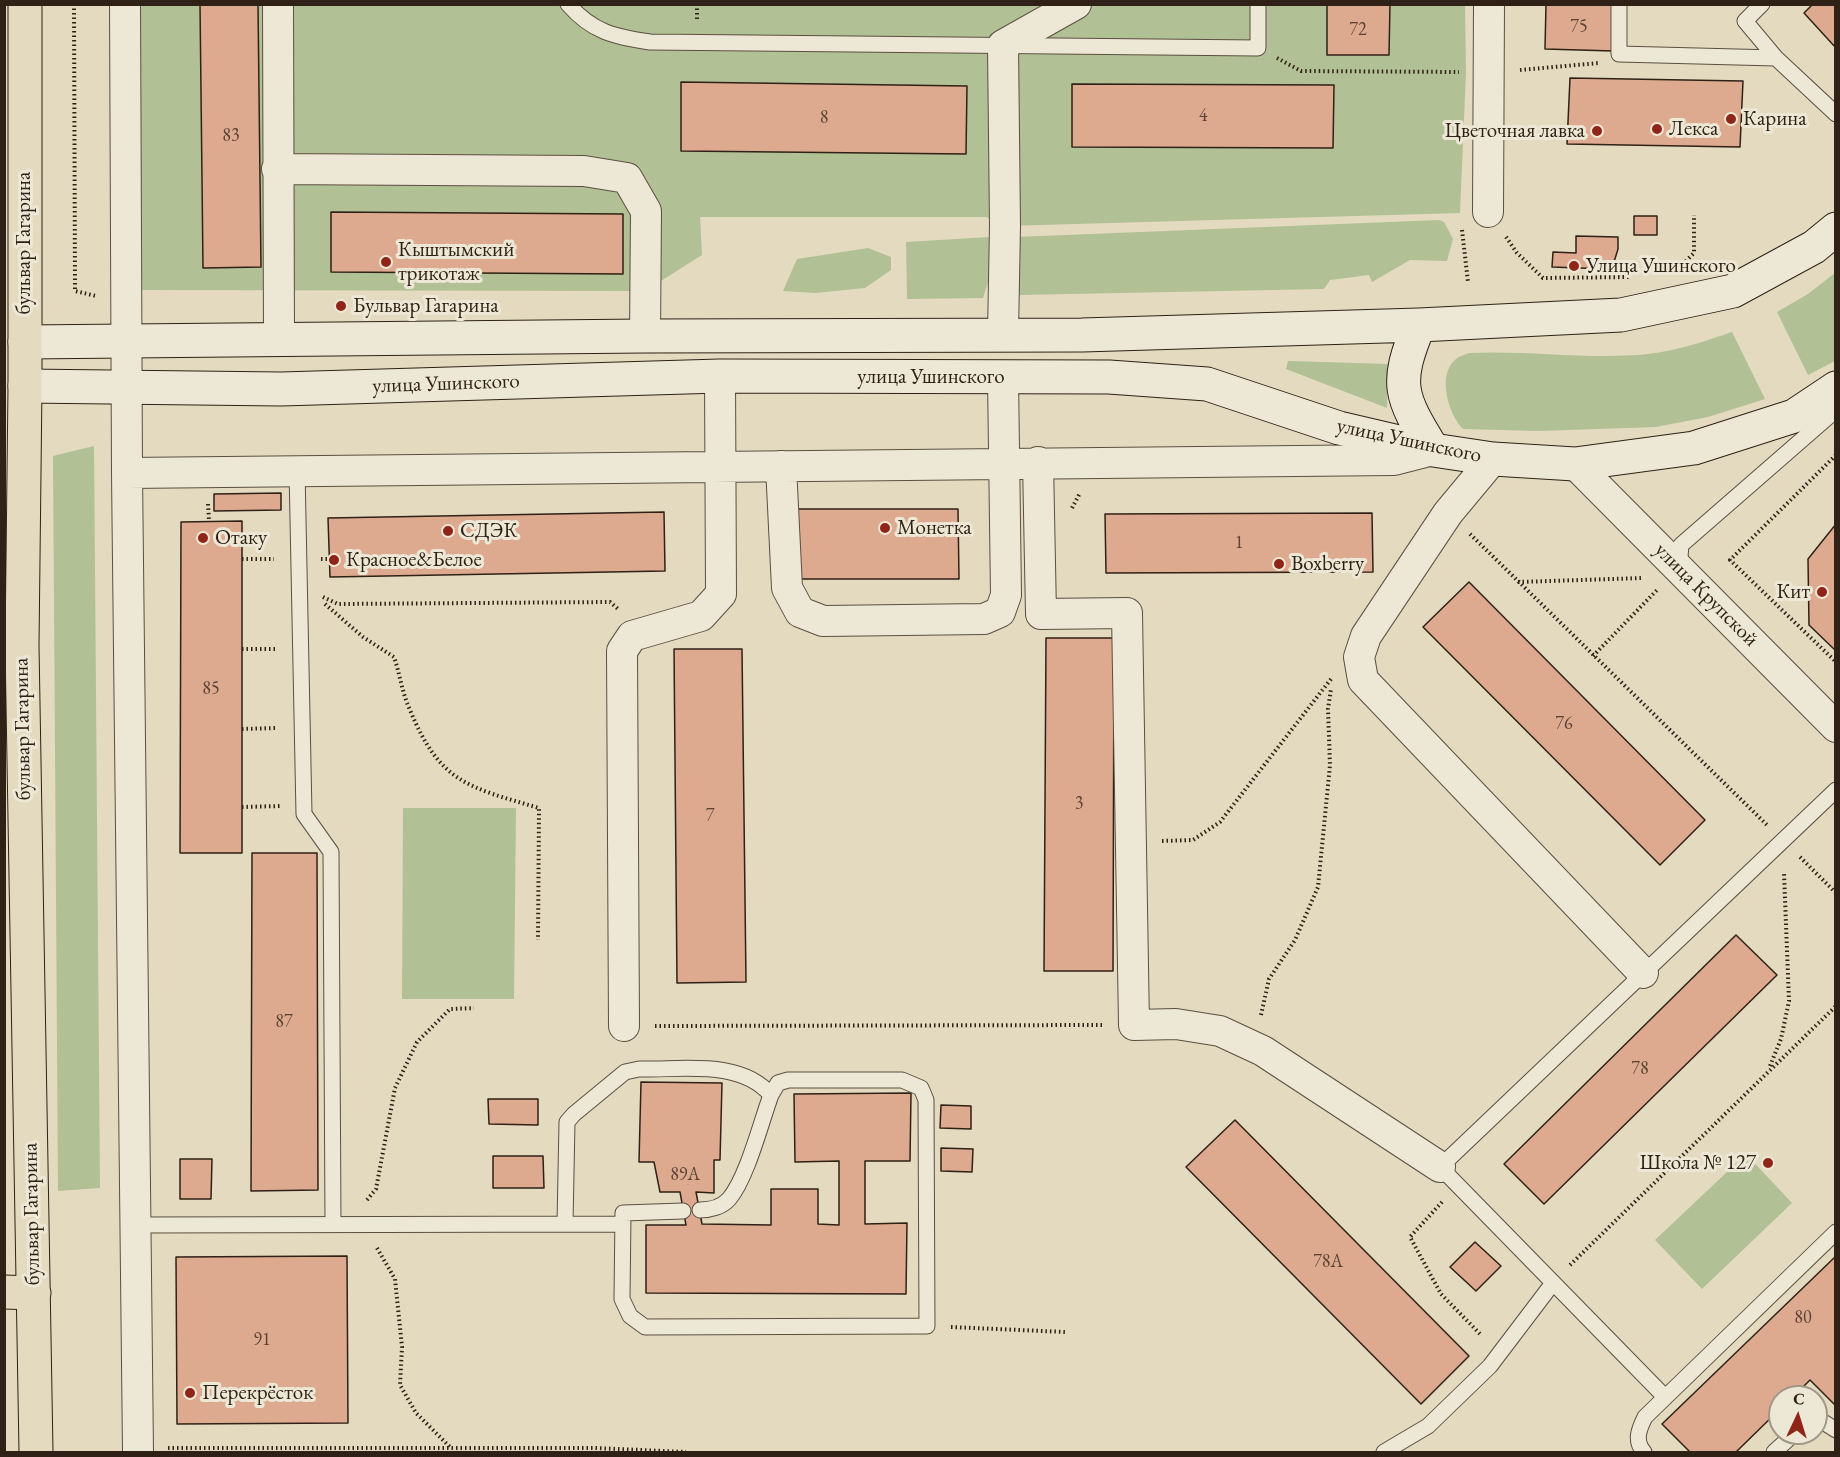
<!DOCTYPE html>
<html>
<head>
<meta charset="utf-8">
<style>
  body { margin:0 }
  #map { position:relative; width:1840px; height:1457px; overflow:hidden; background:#e4dac0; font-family:"EB Garamond",serif }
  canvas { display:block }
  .frame { position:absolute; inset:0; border:6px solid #2f2115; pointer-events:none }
  .north { position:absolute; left:1768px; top:1385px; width:60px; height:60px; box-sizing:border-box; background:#ede7d6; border:2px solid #a19889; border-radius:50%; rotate:4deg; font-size:16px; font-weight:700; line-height:24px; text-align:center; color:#2f2115 }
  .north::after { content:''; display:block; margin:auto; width:21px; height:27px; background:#8f2418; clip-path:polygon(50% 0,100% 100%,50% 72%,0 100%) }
</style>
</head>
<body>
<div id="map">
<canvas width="1840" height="1457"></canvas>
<div class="frame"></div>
<div class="north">С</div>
</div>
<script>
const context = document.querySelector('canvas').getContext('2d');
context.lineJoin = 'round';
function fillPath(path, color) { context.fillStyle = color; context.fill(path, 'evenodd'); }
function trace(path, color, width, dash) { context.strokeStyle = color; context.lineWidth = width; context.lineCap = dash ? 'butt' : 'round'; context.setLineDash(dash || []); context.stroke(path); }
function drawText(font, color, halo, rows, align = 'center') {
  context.font = font + ' "EB Garamond",serif'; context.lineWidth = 6; context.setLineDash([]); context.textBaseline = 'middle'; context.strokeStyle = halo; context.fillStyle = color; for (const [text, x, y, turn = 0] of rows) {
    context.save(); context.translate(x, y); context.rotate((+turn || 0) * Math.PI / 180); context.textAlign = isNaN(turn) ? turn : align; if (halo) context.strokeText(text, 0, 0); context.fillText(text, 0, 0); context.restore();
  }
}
const green = new Path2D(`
  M126 5H1465L1466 72 1460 213 1005 226 986 217H700L702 255 645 291 128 290Z
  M1439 220 1444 222 1453 239 1447 261 1410 260 1372 282 1369 275 1330 280 1324 289 1018 295 1016 237Z
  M989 237V279L983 298 907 299 906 242Z
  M868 248 891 257V270L865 288 815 293 783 291 797 259Z
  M1835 273V361L1808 375 1777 312 1808 294Z
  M1732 332 1765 399 1708 417 1656 427 1539 431 1463 429C1449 415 1436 375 1456 359 1459 356 1465 355 1469 353 1529 350 1588 360 1648 354 1677 351 1705 341 1732 332Z
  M1288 361 1388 364 1387 408 1286 369Z
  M94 446 100 1188 58 1191 53 456Z
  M403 808H516L514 999H402Z
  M1746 1154 1792 1203 1702 1289 1655 1240Z`);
const building = new Path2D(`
  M200 4H258L261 267 203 268Z
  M1327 4H1390L1389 55H1327Z
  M1546 4H1613V51L1545 49Z
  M1813 4H1836V48L1804 13Z
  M1570 78 1743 81 1740 147 1567 144Z
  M681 82 967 86 966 154 681 151Z
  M1072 84 1334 85 1333 148 1072 147Z
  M331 212 623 214V274L331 272Z
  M1634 216H1657V235H1634Z
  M1576 236 1618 237V249L1614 262 1606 269 1552 267 1553 252 1576 253Z
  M281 493V510L214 511V494Z
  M789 509H958L959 579H789Z
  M664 512 665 571 330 577 328 518Z
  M1372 513 1373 572 1106 573 1105 514Z
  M242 521V853H180L181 522Z
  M1836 524V651L1809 625 1808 559Z
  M1469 582 1705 820 1660 865 1423 627Z
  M1046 638H1114L1113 971H1044Z
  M674 649H742L746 982 677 983Z
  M252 853H317L318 1190 251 1191Z
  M1736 935 1777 975 1544 1204 1504 1164Z
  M641 1082 722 1083 720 1160H714V1193L696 1192 702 1224 771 1225V1189H818V1224L839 1225V1161L795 1162 794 1094 911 1093 910 1161H865V1224L907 1223 906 1294 646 1293V1225H686L680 1192H660L654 1162H639Z
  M488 1099H538V1125L489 1124Z
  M941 1105 971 1106V1129L940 1128Z
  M1235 1120 1469 1356 1421 1404 1186 1167Z
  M941 1148 973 1149 972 1172 941 1171Z
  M493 1156H543L544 1188H493Z
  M180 1159H212L211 1199H180Z
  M1475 1242 1501 1266 1476 1291 1450 1267Z
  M347 1256 348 1423 177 1424 176 1257Z
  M1836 1256V1406L1810 1380 1793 1397H1780V1409L1736 1452H1690L1662 1424Z`);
const path = new Path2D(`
  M74 4 75 291 96 296
  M697 19V4
  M1277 58 1301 71 1459 72
  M1520 70 1599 63
  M1462 230 1468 282
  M1506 237 1517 253 1543 278 1630 277
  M1669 268 1685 262 1694 253V215
  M1836 455 1730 560 1836 662
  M208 504 209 521
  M1072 508 1080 493
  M1470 534 1767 825
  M242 559H274
  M321 559H329
  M1518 582 1643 578
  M323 597 338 604 610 602 618 609
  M325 604 363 637 394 657C400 674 402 693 410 710 440 783 468 787 539 808L538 940
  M242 649H278
  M1593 656 1657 590
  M242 729 277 728
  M242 807 280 806
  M1162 841 1193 840 1220 822 1331 679
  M1800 857 1836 893
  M1261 1015 1269 979 1295 940 1318 887 1330 765 1328 709 1331 689
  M655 1026 1103 1025
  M1770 1066 1781 1039 1789 1001 1784 873
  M367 1200 376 1189 395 1088 417 1042 450 1009 474 1008
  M1442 1202 1410 1237 1441 1294 1482 1336
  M377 1248 395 1279 402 1347 400 1385 416 1413 450 1447
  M1570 1265 1836 1006
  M951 1327 1065 1332
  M168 1448H595L686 1452`);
const lane = new Path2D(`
  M568 4C592 32 615 37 650 42L1258 48V4
  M1619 4V54L1776 58
  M1762 4 1745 21 1776 58 1836 114
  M297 470 304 814 331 852 333 1223
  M1679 569 1681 545 1836 410
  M683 1211 623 1213 622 1299 630 1316 645 1327 927 1326 926 1100 921 1088 902 1080H788L778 1083 771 1095C761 1122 747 1178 729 1199 722 1207 710 1210 700 1210
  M565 1224 567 1122 574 1114 625 1072 639 1069C683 1070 740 1059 771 1095
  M137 1225 622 1224
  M1665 1397 1440 1167 1836 790
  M1816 1420H1820L1836 1430
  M1384 1452 1428 1426 1490 1366 1553 1283
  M1644 1452C1634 1441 1639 1429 1645 1417L1836 1232
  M1774 1452 1795 1433`);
const street = new Path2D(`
  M125 4 127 473 138 1452
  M278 4 279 340
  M277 169 584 171 627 178 646 211 645 336
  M1488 212 1489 4
  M1003 334 1005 226 1003 45 1076 4
  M1493 459 1448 513 1366 636 1359 657 1363 680 1643 973
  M1038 462 1041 614 1127 613 1134 1025 1176 1024 1220 1031 1263 1051 1440 1167
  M1575 464 1836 727
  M781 466 787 588 800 612 823 621 984 619 1000 612 1006 595 1003 377
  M127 473 1394 460 1433 450
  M624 1026 622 651 632 636 701 616 721 594 720 376`);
const secondary = new Path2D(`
  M1419 325C1394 385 1400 396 1433 450
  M25 342 645 336 1082 335 1419 325 1621 315 1733 291 1814 247 1836 229
  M25 386 281 389 720 376 1109 377 1207 384 1339 428 1433 450 1493 459 1575 464 1694 448 1794 416 1836 388`);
const primary = new Path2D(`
  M25 4V386L22 646 36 1452
  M4 1292 34 1293`);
const markers = [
  [1731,119,6,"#8f2418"],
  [1657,129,6,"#8f2418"],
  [1597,131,6,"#8f2418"],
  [386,262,6,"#8f2418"],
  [1574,266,6,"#8f2418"],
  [341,306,6,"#8f2418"],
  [885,528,6,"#8f2418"],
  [448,531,6,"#8f2418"],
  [203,538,6,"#8f2418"],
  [334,560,6,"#8f2418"],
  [1279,564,6,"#8f2418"],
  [1822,592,6,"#8f2418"],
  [1768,1163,6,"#8f2418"],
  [190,1393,6,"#8f2418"]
];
const numberNames = [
  ["75",1579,27],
  ["72",1358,30],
  ["4",1203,116],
  ["8",824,118],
  ["83",231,136],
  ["1",1239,543],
  ["85",211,689],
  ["76",1564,724],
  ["3",1079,804],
  ["7",710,816],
  ["87",284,1022],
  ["78",1640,1069],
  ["89А",685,1175],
  ["78А",1328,1262],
  ["80",1803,1318],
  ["91",262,1340]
];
const poiNames = [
  ["Карина",1743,119],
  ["Лекса",1669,129],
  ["Цветочная лавка",1585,131,"right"],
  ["Кыштымский",398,250],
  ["трикотаж",398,274],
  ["Улица Ушинского",1586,266],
  ["Бульвар Гагарина",353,306],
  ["Монетка",897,528],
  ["СДЭК",460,531],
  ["Отаку",215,538],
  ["Красное&Белое",346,560],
  ["Boxberry",1291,564],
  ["Кит",1810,592,"right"],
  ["Школа № 127",1756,1163,"right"],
  ["Перекрёсток",202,1393]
];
const streetNames = [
  ["бульвар Гагарина",24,243,-90],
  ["улица Ушинского",931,377],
  ["улица Ушинского",446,384,-2],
  ["улица Ушинского",1409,441,12],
  ["улица Крупской",1706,595,45],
  ["бульвар Гагарина",23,729,-91],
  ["бульвар Гагарина",32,1214,-91]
];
fillPath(green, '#b1c095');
fillPath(building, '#ddaa8f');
trace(building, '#2f2115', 1.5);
trace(lane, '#5c4f40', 17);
trace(street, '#5c4f40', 32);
trace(secondary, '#2f2115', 35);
trace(primary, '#2f2115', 35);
trace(path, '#2f2115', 4, [1.5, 3]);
trace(lane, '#ede7d6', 15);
trace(street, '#ede7d6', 30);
trace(secondary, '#ede7d6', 33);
trace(primary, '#e4dac0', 33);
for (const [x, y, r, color] of markers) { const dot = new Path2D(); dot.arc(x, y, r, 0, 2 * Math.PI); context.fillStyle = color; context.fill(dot); trace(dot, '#ede7d6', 2); }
drawText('18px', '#5a4334', null, numberNames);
drawText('21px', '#2f2115', '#ede7d6', poiNames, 'left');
drawText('21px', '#2f2115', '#ede7d6', streetNames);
</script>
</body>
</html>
